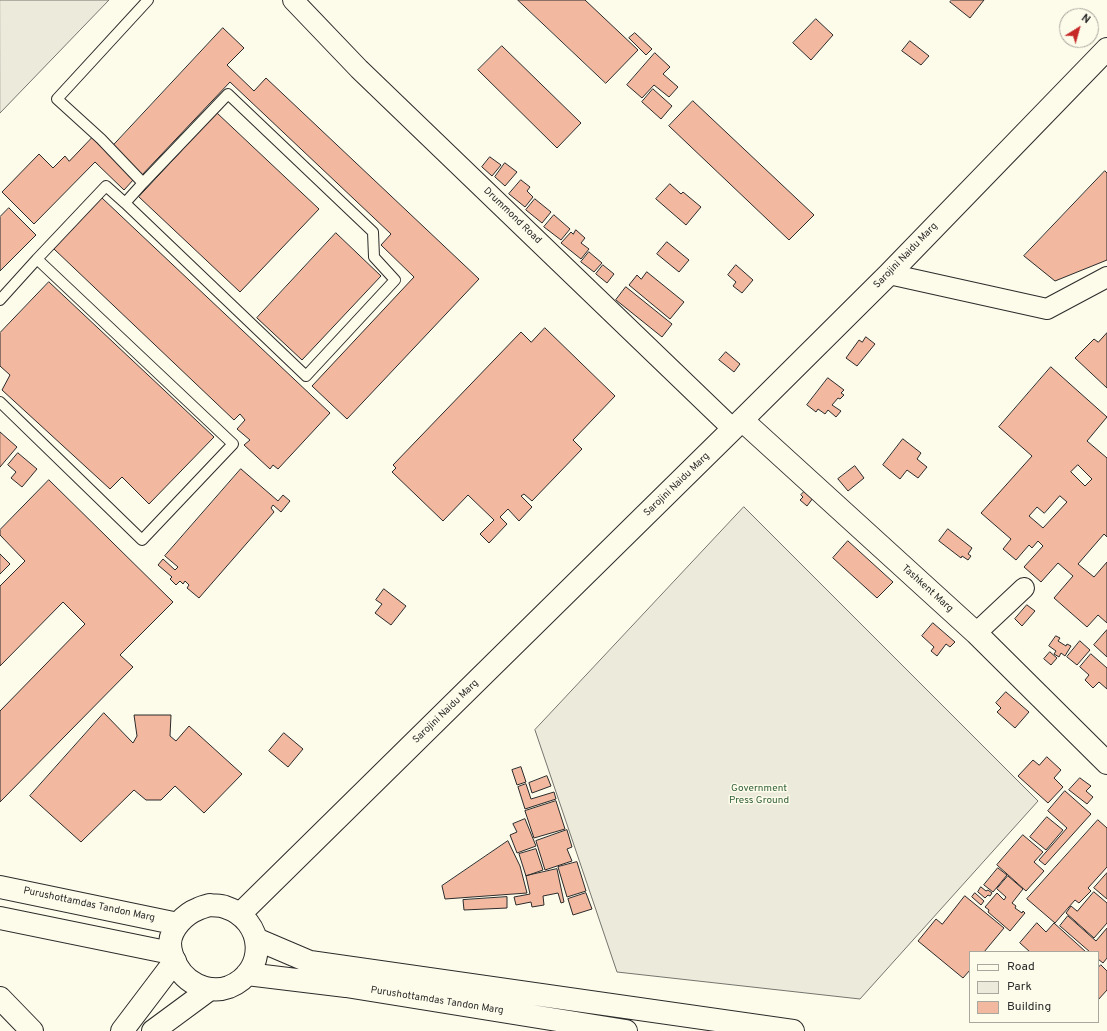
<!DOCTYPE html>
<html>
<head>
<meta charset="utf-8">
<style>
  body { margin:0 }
  #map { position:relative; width:1107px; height:1031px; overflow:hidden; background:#fdfbea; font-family:Overpass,sans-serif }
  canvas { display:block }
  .legend { position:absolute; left:969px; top:951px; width:130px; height:72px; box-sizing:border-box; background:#fdfbea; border:1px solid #a9a89e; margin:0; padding:5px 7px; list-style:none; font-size:12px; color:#2b2b2b }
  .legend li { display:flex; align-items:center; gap:8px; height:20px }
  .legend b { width:20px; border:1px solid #a9a89e }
  .north { position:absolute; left:1059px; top:8px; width:40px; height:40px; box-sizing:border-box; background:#fdfbea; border:1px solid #a9a89e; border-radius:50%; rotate:37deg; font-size:11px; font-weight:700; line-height:16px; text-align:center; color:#2b2b2b }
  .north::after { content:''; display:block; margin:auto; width:14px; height:18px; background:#c62828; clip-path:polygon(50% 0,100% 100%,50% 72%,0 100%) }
</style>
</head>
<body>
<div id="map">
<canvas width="1107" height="1031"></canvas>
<ul class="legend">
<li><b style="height:5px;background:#fdfbea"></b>Road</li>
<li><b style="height:11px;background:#ecebdb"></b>Park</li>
<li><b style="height:11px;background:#f2b8a0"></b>Building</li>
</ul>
<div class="north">N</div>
</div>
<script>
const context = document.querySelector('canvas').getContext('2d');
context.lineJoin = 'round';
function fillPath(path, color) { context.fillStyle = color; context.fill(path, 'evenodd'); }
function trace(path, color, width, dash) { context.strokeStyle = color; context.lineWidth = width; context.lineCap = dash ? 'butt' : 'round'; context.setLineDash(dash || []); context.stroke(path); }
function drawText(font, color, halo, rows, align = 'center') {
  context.font = font + ' Overpass,sans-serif'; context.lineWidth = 3; context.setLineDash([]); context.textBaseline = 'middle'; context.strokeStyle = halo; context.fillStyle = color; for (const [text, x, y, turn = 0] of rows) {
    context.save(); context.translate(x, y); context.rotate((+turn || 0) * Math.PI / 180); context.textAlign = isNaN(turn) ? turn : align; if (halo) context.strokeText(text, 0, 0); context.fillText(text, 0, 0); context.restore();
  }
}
const green = new Path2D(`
  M0 0H109L0 113Z
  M744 507 1038 801 860 999 617 972 535 730Z`);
const building = new Path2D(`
  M518 0H585L638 50 606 83Z
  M952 0H984L970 18 950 2Z
  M816 19 833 35 811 60 793 43Z
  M223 28 244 48 227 65 254 91 266 78 479 279 347 419 312 386 414 277 381 245 391 234 230 82 141 176 111 148Z
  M635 33 652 49 646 55 629 38Z
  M910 41 929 56 921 65 902 51Z
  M502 46 581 123 557 148 478 70Z
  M655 53 670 67 663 74 678 87 669 97 654 85 642 98 627 85Z
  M653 89 672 106 661 119 642 102Z
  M693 101 814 215 789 240 669 126Z
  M217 113 319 209 240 292 139 197Z
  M92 138 134 179 124 190 95 162 34 224 2 192 39 154 53 168 65 156 69 161Z
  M490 157 501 165 492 176 482 167Z
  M505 163 517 172 505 186 495 177Z
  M1105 171 1107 173V260L1055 281 1024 256Z
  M521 180 530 187 527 191 533 197 525 207 509 194Z
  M670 184 681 194 683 192 701 207 686 225 656 199Z
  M102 198 330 413 278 469 273 465 270 469 244 445 250 440 237 429 245 420 240 414 234 420 54 249Z
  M535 199 551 212 542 223 526 210Z
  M9 208 36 235 0 271V217Z
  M554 215 570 229 561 240 544 227Z
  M576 230 585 238 581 243 589 249 581 259 561 243 571 232 573 234Z
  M336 233 381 276 302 360 257 318Z
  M667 242 689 260 679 272 657 254Z
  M589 252 602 263 594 272 581 262Z
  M603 265 614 274 607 283 596 274Z
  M736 265 753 280 742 293 733 286 736 282 728 275Z
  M647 272 684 302 670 319 629 285 637 275 641 279Z
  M49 282 214 437 149 504 122 477 110 489 2 390 10 375 0 366V333Z
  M626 287 672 324 662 337 616 300Z
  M545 328 615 396 573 440 582 449 532 501 524 494 521 496 532 507 519 521 508 509 500 517 507 524 489 543 480 534 494 520 468 495 443 521 392 472 396 468 393 465 521 332 531 342Z
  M1107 333V388L1075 358 1094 339 1098 342Z
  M866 337 875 344 857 366 846 358 859 340 862 342Z
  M726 352 740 364 734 372 719 360Z
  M1051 367 1107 417 1087 441 1107 458V537L1104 534 1078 564 1094 577 1107 562V623L1098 615 1087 627 1054 598 1073 576 1058 563 1041 582 1024 567 1043 546 1038 541 1032 548 1029 545 1016 560 1003 549 1011 539 981 513 1032 456 999 427ZM1078 465 1092 479 1085 486 1071 472ZM1060 496 1067 502 1043 528 1029 516 1037 507 1044 513Z
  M828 378 844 390 841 393 844 395 840 399 838 398 832 405 841 411 836 417 828 410 825 414 818 409 816 412 807 405Z
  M0 432 17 447 0 467Z
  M903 439 921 453 917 459 927 467 918 478 907 470 900 479 883 465Z
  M18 453 37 469 22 487 11 478 16 472 8 465Z
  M855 466 864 478 848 491 838 479Z
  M241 469 278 501 283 495 290 501 281 512 273 505 271 508 274 512 199 598 187 588 189 585 185 581 183 584 180 581 176 585 170 579 172 577 158 565 163 559 175 570 178 567 165 556Z
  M49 480 173 602 120 655 133 667 0 802V711L85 624 63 602 0 666V586L25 561 0 535V530Z
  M805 491 813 498 807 506 800 500 803 497 801 495Z
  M948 529 972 548 968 554 971 556 968 560 962 556 961 558 939 541Z
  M848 541 893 582 877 598 833 558Z
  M0 554 10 564 0 574Z
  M384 589 406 606 391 625 375 613 382 604 376 600Z
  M1027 605 1035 611 1022 626 1015 619Z
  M933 623 955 642 950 647 946 644 937 656 931 651 934 647 922 636Z
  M1107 630V657L1094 645Z
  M1056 636 1060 638 1058 641 1066 646 1067 644 1071 646 1065 656 1061 653 1059 657 1054 654 1056 651 1049 646Z
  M1080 641 1090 650 1077 665 1067 657Z
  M1050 652 1057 658 1051 665 1044 659Z
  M1091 654 1107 668V689L1099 682 1093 688 1085 680 1089 675 1080 667Z
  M1006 692 1029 712 1015 728 997 712 1001 708 996 703Z
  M104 713 133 743 137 736 134 715H171L170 736 176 741 189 726 242 774 204 813 175 786 161 800H146L134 790 81 842 30 796Z
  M284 733 303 749 288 767 269 751Z
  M1047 757 1061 770 1054 778 1063 787 1048 803 1018 776 1033 760 1039 765Z
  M521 767 526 782 517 785 512 770Z
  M547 776 551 786 532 793 529 783Z
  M1080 778 1091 786 1086 791 1093 797 1087 804 1069 790Z
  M526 784 531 799 554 792 556 799 525 809 518 787Z
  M1065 791 1091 814 1045 865 1039 860 1067 828 1048 811Z
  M556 801 565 829 534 838 525 811Z
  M1047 817 1063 830 1046 850 1030 837Z
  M525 819 536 846 517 853 510 835 517 832 513 824Z
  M1098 820 1107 828V867L1088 888 1091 891 1079 903 1075 900 1055 923 1027 899Z
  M567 830 572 847 567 849 572 861 545 870 536 841Z
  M1023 835 1043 852 1034 862 1044 871 1026 891 997 865Z
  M508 841 520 866 527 893 445 899 442 886Z
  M536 849 543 870 526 876 519 854Z
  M577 862 586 891 567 897 558 867Z
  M998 868 1007 875 993 892 984 885Z
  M557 869 564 902 561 903 558 893 543 896 544 905 532 907 531 902 516 905 514 897 530 894 526 876Z
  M1107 873V899L1094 888Z
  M1008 876 1023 889 1012 903 1016 906 1015 908 1022 913 1023 911 1025 913 1010 931 988 912 989 910 985 907 997 893 1004 900 1006 897 997 889Z
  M981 887 986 891 988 890 992 893 990 896 988 895 985 898 978 892Z
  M1094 892 1107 903V923L1094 938 1066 913 1071 906 1077 911Z
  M586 893 592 909 573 915 568 899Z
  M975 893 984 901 981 905 972 897Z
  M965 896 1004 928 984 952H970V970L963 978 918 941 936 919 942 924Z
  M507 897V908L464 910 463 900Z
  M1068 916 1096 941 1107 928V958L1103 963 1098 959V952H1090L1060 926Z
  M1037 923 1046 932 1054 923 1086 952H1030L1020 943Z
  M1101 965 1107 971V990L1098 1000V968Z`);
const lane = new Path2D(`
  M143 183 228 94 373 232 374 257 395 280 306 376 125 203 143 183 101 139 57 99 148 0
  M0 300 37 259
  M0 402 142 540 233 444 37 259 106 186 125 203`);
const street = new Path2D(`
  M293 0 359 69 733 429
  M889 274 1047 309 1107 277
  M976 633 1024 588`);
const secondary = new Path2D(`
  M742 420 976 633 1107 763
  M240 914 742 420 889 274 1107 49
  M0 998 32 1031
  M122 1031 175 961
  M153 1031 210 989`);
const primary = new Path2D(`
  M0 887 178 924
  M210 905C215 906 220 905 225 907 265 920 268 971 229 987 221 990 213 990 205 988 192 984 183 977 177 966 173 959 170 951 170 943 171 928 185 914 198 909 202 907 206 906 210 905Z
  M0 918 171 953
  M256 939 310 962 793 1031
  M247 974 346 986 626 1031`);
const streetNames = [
  ["Drummond Road",512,216,44],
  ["Sarojini Naidu Marg",906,256,-46],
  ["Sarojini Naidu Marg",677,485,-44],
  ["Tashkent Marg",927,589,42],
  ["Sarojini Naidu Marg",446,712,-44],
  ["Purushottamdas Tandon Marg",89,905,12],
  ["Purushottamdas Tandon Marg",437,1001,9]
];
const parkNames = [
  ["Government",759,789],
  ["Press Ground",759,801]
];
fillPath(green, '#ecebdb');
trace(green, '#74746e', 1);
fillPath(building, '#f2b8a0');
trace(building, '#2b2b2b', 1);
trace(lane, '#2b2b2b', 12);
trace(street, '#2b2b2b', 22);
trace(secondary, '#2b2b2b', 24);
trace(primary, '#2b2b2b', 24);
trace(lane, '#fdfbea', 10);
trace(street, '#fdfbea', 20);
trace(secondary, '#fdfbea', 22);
trace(primary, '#fdfbea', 22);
drawText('10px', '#2b2b2b', '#fdfbea', streetNames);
drawText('10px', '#34623c', '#fdfbea', parkNames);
</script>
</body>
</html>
